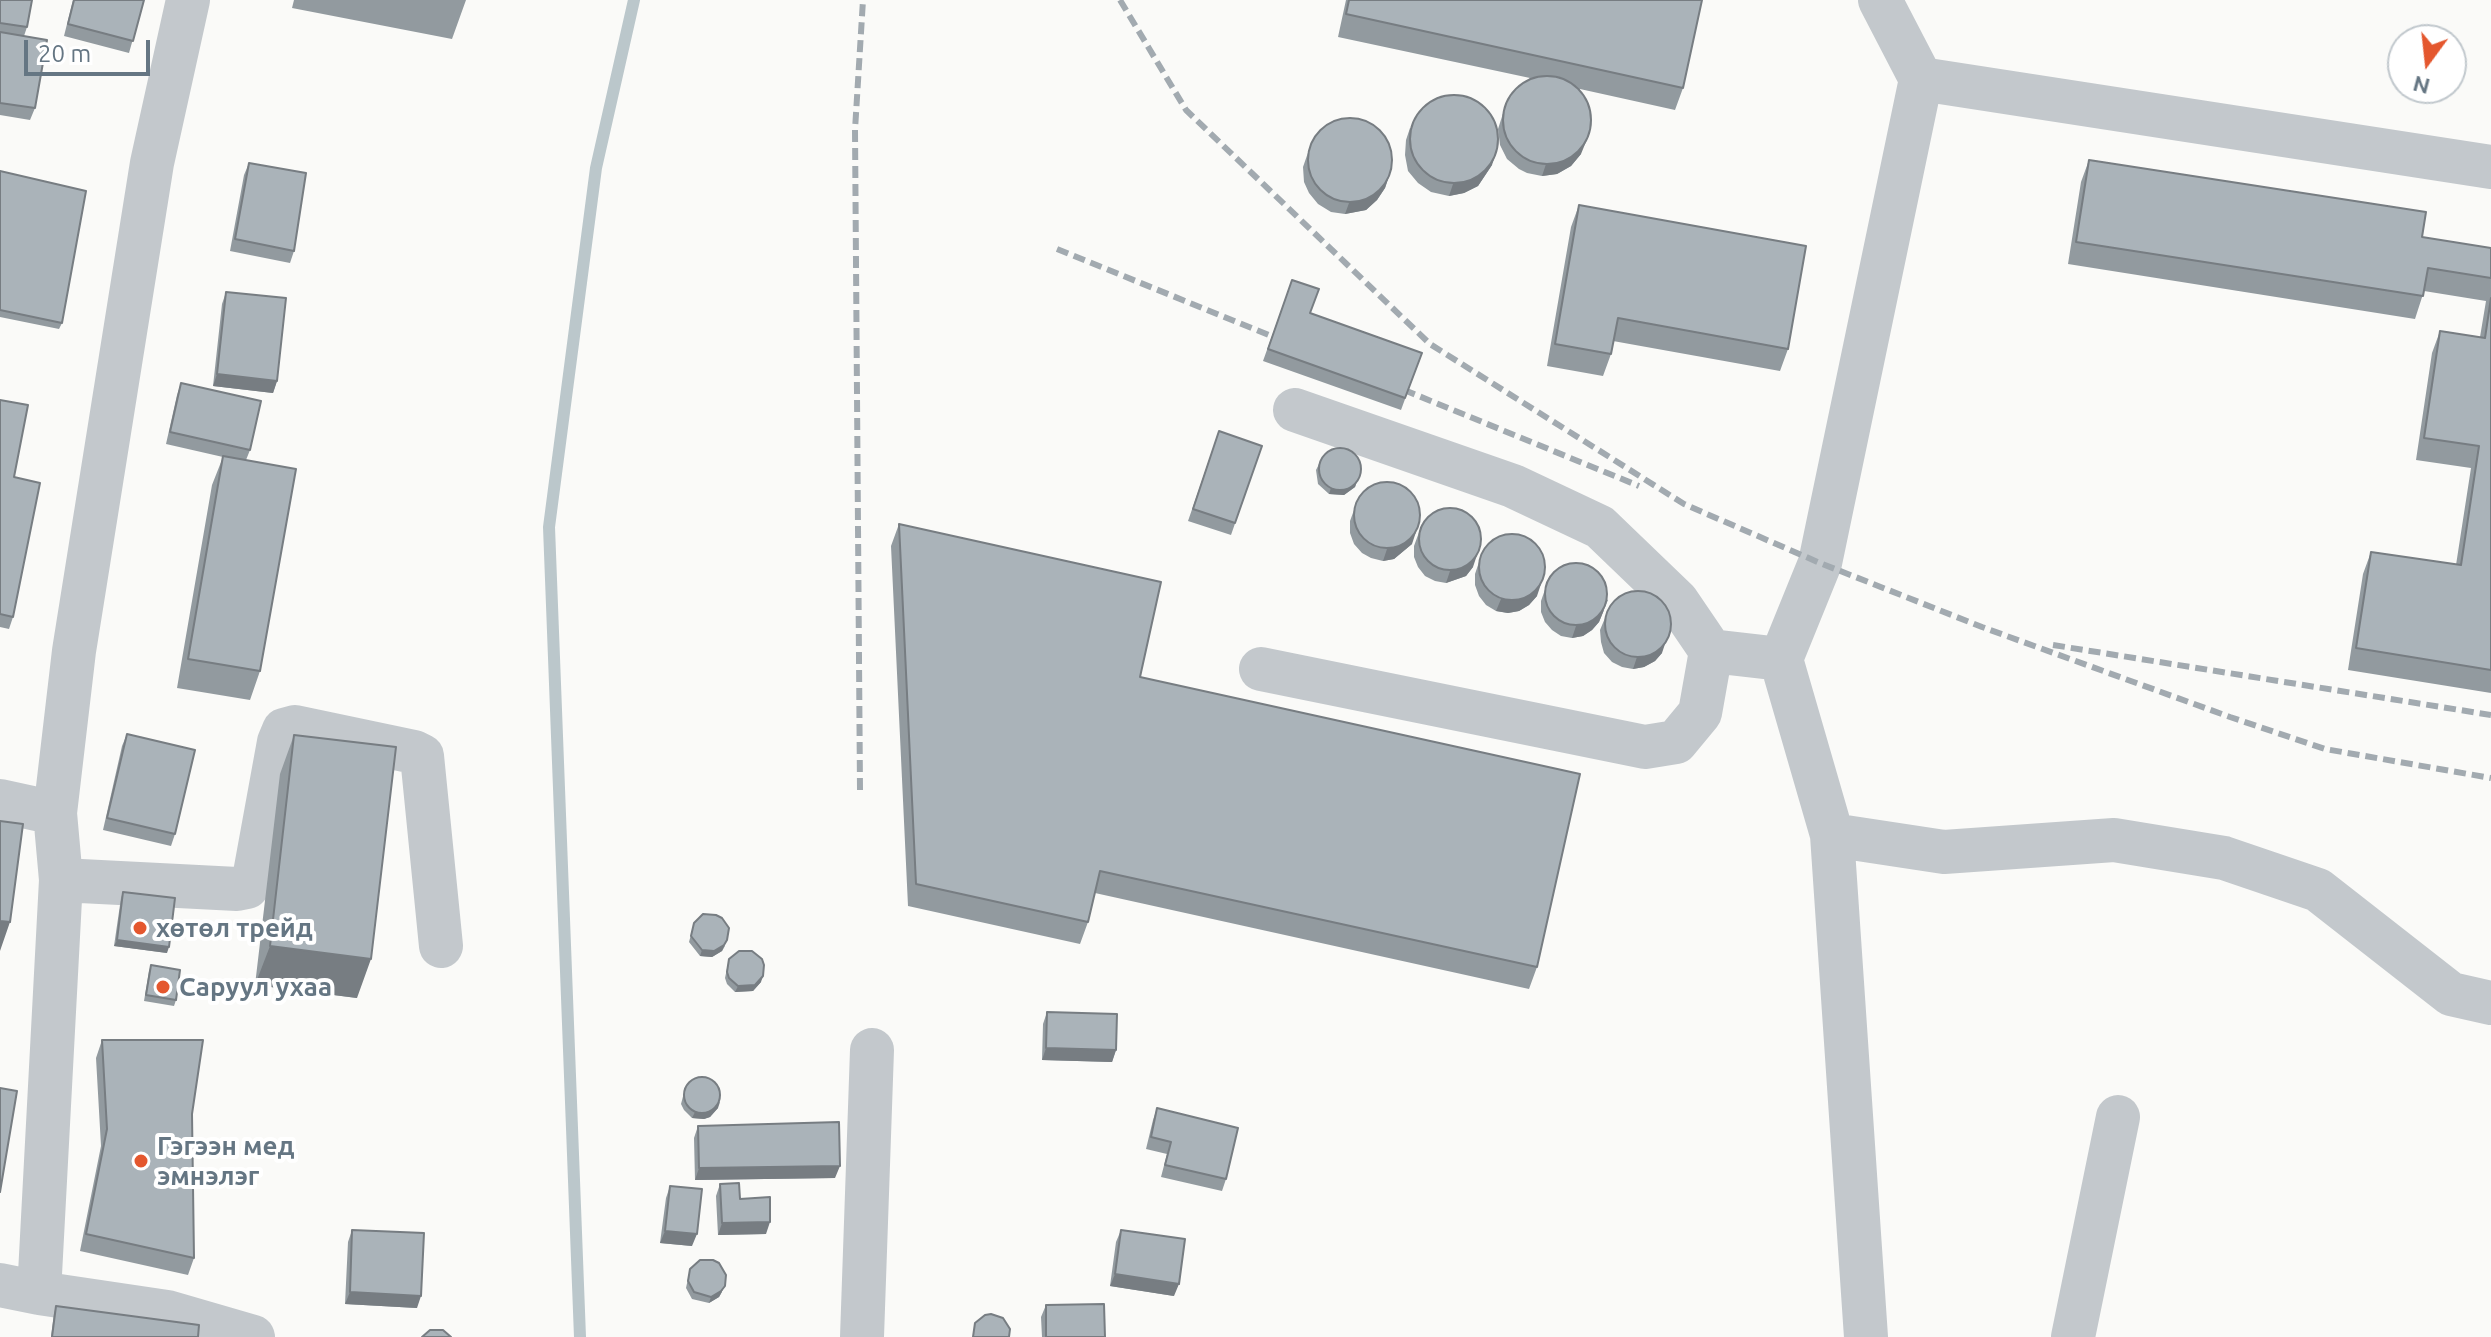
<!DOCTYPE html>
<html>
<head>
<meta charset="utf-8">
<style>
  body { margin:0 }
  #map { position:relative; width:2491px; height:1337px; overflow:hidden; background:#fafaf8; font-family:Ubuntu,sans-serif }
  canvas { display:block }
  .north { position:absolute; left:2387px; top:24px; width:80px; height:80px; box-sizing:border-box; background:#fff; border:2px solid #c1c8cd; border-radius:50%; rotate:195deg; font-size:22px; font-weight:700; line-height:32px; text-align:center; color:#657683 }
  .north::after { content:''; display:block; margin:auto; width:28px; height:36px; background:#e4572e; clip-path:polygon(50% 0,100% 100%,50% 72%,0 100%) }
  .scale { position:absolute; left:24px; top:40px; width:126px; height:36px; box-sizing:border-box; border:4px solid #657683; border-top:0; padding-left:10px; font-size:24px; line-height:28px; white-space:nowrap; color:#657683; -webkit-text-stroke:6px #fff; paint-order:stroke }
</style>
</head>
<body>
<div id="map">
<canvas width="2491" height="1337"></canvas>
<div class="north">N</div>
<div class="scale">20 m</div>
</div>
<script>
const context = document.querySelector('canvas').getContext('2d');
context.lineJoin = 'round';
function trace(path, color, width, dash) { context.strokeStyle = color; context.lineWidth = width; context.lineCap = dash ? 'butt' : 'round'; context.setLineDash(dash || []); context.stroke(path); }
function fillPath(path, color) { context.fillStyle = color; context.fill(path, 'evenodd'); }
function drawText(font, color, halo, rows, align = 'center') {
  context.font = font + ' Ubuntu,sans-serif'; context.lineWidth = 8; context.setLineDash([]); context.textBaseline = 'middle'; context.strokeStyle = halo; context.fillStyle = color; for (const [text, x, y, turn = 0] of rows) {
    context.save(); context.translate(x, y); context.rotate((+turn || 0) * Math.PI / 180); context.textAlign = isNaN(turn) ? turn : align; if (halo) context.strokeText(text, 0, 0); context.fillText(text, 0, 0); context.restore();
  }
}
const stream = new Path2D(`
  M580 1337 549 527 596 168 634 0`);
const minor = new Path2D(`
  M1880 0 1921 79 2491 167
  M1295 410 1513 486 1600 527 1677 601 1711 651 1781 659
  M1261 669 1645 747 1676 742 1700 713 1711 651
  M0 801 55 813
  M1832 835 1944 852 2114 840 2224 858 2318 890 2451 994 2491 1003
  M61 880 237 889 247 887 254 879 279 742 284 730 295 727 414 752 422 756 441 946
  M0 1285 39 1293 61 880 55 813 74 651 152 163 188 0
  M39 1293 167 1312 253 1337
  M862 1337 872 1050
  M1866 1337 1832 835 1781 659 1820 563 1921 79
  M2073 1337 2118 1117`);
const rail = new Path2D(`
  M1120 0 1186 110 1430 344 1684 504 1820 563 1982 627 2230 717 2325 749 2491 778
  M1057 249 1291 344
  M1387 383 1639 486
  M2053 645 2491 715
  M860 790 855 130 863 0`);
const wall = new Path2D(`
  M0 0 27 27 24 36 35 108 30 120 0 115Z
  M73 0H144L129 53 64 36Z
  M294 0H466L452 39 292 8Z
  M1346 0H1702L1683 88 1675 110 1580 89 1581 154 1571 166 1557 174 1542 176 1527 173 1519 169 1507 159 1500 145 1498 129 1508 98 1530 78 1338 37Z
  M1410 128 1492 165 1478 186 1464 193 1449 196 1431 192 1418 183 1408 171 1405 155 1406 140Z
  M1312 141 1389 176 1385 188 1377 200 1366 210 1345 214 1331 212 1318 204 1309 193 1304 182 1303 167Z
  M2089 160 2422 237 2491 248V693L2348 670 2363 574 2371 552 2456 565 2471 468 2416 460 2432 353 2440 331 2480 337 2486 301 2424 291 2415 319 2068 264 2081 182Z
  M249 163 294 251 290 263 230 251 244 175Z
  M0 171 62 323 59 329 0 317Z
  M1579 205 1788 349 1780 371 1613 341 1611 354 1603 376 1547 366 1571 227Z
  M1292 280 1310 313 1422 353 1401 410 1263 361Z
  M226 292 277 381 273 393 213 386 222 304Z
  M181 383 250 450 246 460 260 671 250 700 177 688 212 485 223 457 166 444 177 395Z
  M0 400 14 477 13 617 9 629 0 627Z
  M1219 431 1262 446 1231 535 1188 521Z
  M1319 464 1360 473 1355 487 1344 495 1329 494 1318 484 1316 470Z
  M1358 499 1412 544 1394 559 1383 561 1371 558 1362 553 1354 544 1350 533V521Z
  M899 524 1140 677 1537 967 1529 989 1095 893 1088 922 1080 944 908 906 891 546Z
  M1422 524 1473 567 1466 576 1446 583 1435 581 1425 576 1418 567 1414 557V546Z
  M1483 550 1537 596 1529 605 1519 611 1508 613 1496 611 1486 605 1479 596 1475 585V574Z
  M1549 578 1608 600 1599 622 1592 630 1583 636 1572 638 1561 636 1552 630 1545 622 1541 612V601Z
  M1605 618 1662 653 1655 661 1644 667 1633 669 1622 667 1612 662 1604 653 1601 642 1600 630Z
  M127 734 175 834 171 846 103 830 122 746Z
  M294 735 357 998 255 985 280 774Z
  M123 892 167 953 114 946 121 898Z
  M694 923 725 946 722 951 712 957 700 956 689 942Z
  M729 959 761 982 753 991 735 992 727 984 725 978Z
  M151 965 176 1000 174 1006 144 1001 149 971Z
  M1047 1012 1116 1050 1112 1062 1042 1060 1043 1024Z
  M102 1040 192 1114 194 1258 188 1275 80 1251 101 1146 96 1058Z
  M686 1085 718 1108 710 1117 704 1119 692 1118 684 1110 681 1104Z
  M1157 1108 1226 1179 1222 1191 1161 1177 1167 1154 1146 1149 1153 1120Z
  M698 1126 835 1178 695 1180 694 1138Z
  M720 1184 740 1199 766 1234 718 1235 716 1196Z
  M670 1186 692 1246 660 1243 666 1198Z
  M352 1230 417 1308 345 1304 348 1242Z
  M1121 1230 1174 1296 1110 1286 1116 1242Z
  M690 1269 722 1292 719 1297 709 1303 692 1299 686 1288Z
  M1046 1305 1105 1337H1042L1041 1317Z
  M56 1306 198 1337H51L54 1313Z`);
const shadedWall = new Path2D(`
  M1590 132 1581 154 1571 166 1557 174 1542 176 1546 164Z
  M1496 153 1492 165 1478 186 1464 193 1449 196 1453 184Z
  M1389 176 1385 188 1377 200 1366 210 1345 214 1349 203Z
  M217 374 277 381 273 393 213 386Z
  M1357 481 1355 487 1344 495 1329 494 1331 488Z
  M1416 532 1412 544 1394 559 1383 561 1387 549Z
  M1477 555 1473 567 1466 576 1446 583 1450 571Z
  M1541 584 1537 596 1529 605 1519 611 1508 613 1496 611 1501 599Z
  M1604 610 1599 622 1592 630 1583 636 1572 638 1576 626Z
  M1666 641 1662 653 1655 661 1644 667 1633 669 1637 657Z
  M0 921 10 922 0 951Z
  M117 940 169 947 167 953 114 946Z
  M727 940 722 951 712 957 700 956 702 950Z
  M270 946 371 959 357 998 255 985Z
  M763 976 761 982 753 991 735 992 738 986Z
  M1046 1048 1116 1050 1112 1062 1042 1060Z
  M720 1102 718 1108 710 1117 704 1119 692 1118 695 1112Z
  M840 1166 835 1178 695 1180 699 1168Z
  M770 1222 766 1234 718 1235 722 1223Z
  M665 1231 697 1234 692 1246 660 1243Z
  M1115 1274 1179 1284 1174 1296 1110 1286Z
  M725 1286 719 1297 709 1303 711 1297Z
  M350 1292 421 1296 417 1308 345 1304Z`);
const building = new Path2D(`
  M0 0H32L27 27 0 23Z
  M74 0H144L133 41 68 24Z
  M1349 0H1702L1683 88 1346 14Z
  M0 32 47 40 35 108 0 103Z
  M1503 120a44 44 0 1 1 88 0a44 44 0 1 1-88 0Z
  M1410 139a44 44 0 1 1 88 0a44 44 0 1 1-88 0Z
  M1308 160a42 42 0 1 1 84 0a42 42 0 1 1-84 0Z
  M2089 160 2426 212 2422 237 2491 248V278L2428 268 2423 296 2076 242Z
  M249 163 306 173 294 251 235 239Z
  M0 171 86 191 62 323 0 310Z
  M1579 205 1806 246 1788 349 1618 318 1611 354 1555 344Z
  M1292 280 1319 289 1310 313 1422 353 1405 398 1268 349Z
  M226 292 286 298 277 381 217 374Z
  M2491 298V670L2356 648 2371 552 2461 565 2479 446 2424 438 2440 331 2485 338Z
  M181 383 261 401 250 450 170 432Z
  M0 400 28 405 14 477 40 483 13 617 0 614Z
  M1219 431 1262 446 1235 523 1193 509Z
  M1319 469a21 21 0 1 1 42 0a21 21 0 1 1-42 0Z
  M223 456 296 469 260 671 188 659Z
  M1354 515a33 33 0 1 1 66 0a33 33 0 1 1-66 0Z
  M1419 539a31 31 0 1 1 62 0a31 31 0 1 1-62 0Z
  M899 524 1161 582 1140 677 1580 774 1537 967 1100 871 1088 922 916 884Z
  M1479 567a33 33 0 1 1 66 0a33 33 0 1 1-66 0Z
  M1545 594a31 31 0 1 1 62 0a31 31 0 1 1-62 0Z
  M1605 624a33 33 0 1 1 66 0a33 33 0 1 1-66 0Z
  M127 734 195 750 175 834 107 818Z
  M294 735 396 747 371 959 270 946Z
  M0 821 23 824 10 922 0 921Z
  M123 892 175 898 169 947 117 940Z
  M703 914 716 915 722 918 729 928 727 940 724 945 714 951 702 950 691 936 694 923Z
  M739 951H752L762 959 764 965 763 976 755 985 738 986 729 978 727 972 729 959Z
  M151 965 180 970 176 1000 146 995Z
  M1047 1012 1117 1014 1116 1050 1046 1048Z
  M102 1040H203L192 1114 194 1258 86 1234 107 1129Z
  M684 1095a18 18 0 1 1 36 0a18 18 0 1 1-36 0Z
  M0 1088 17 1091 0 1192Z
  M1157 1108 1238 1128 1226 1179 1165 1165 1171 1142 1151 1137Z
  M839 1122 840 1166 699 1168 698 1126Z
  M739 1183 740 1199 770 1197V1222L722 1223 720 1184Z
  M670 1186 702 1189 697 1234 665 1231Z
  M352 1230 424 1233 421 1296 350 1292Z
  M1121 1230 1185 1239 1179 1284 1115 1274Z
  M700 1260H713L719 1263 726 1275 725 1286 721 1291 711 1297 694 1292 688 1281 690 1269Z
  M1104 1304 1105 1337H1046V1305Z
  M56 1306 199 1325 198 1337H52Z
  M991 1314 1003 1318 1010 1329 1009 1337H973L975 1323 985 1315Z
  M430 1330H443L451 1337H422Z`);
const markers = [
  [140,928,8,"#e4572e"],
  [163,987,8,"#e4572e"],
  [141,1161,8,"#e4572e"]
];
const poiNames = [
  ["хөтөл трейд",156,928],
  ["Саруул ухаа",179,987],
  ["Гэгээн мед",157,1146],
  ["эмнэлэг",157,1176]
];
trace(stream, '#bbc7cb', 12);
trace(minor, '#c3c8cc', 44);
trace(rail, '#a2aab0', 6, [12, 6]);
fillPath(wall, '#929a9f');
fillPath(shadedWall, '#777d82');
fillPath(building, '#aab3b9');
trace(building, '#777d82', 2);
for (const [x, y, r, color] of markers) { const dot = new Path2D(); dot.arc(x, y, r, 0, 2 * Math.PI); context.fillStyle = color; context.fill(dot); trace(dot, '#fff', 3); }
drawText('bold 26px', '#657683', '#fff', poiNames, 'left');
</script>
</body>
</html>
